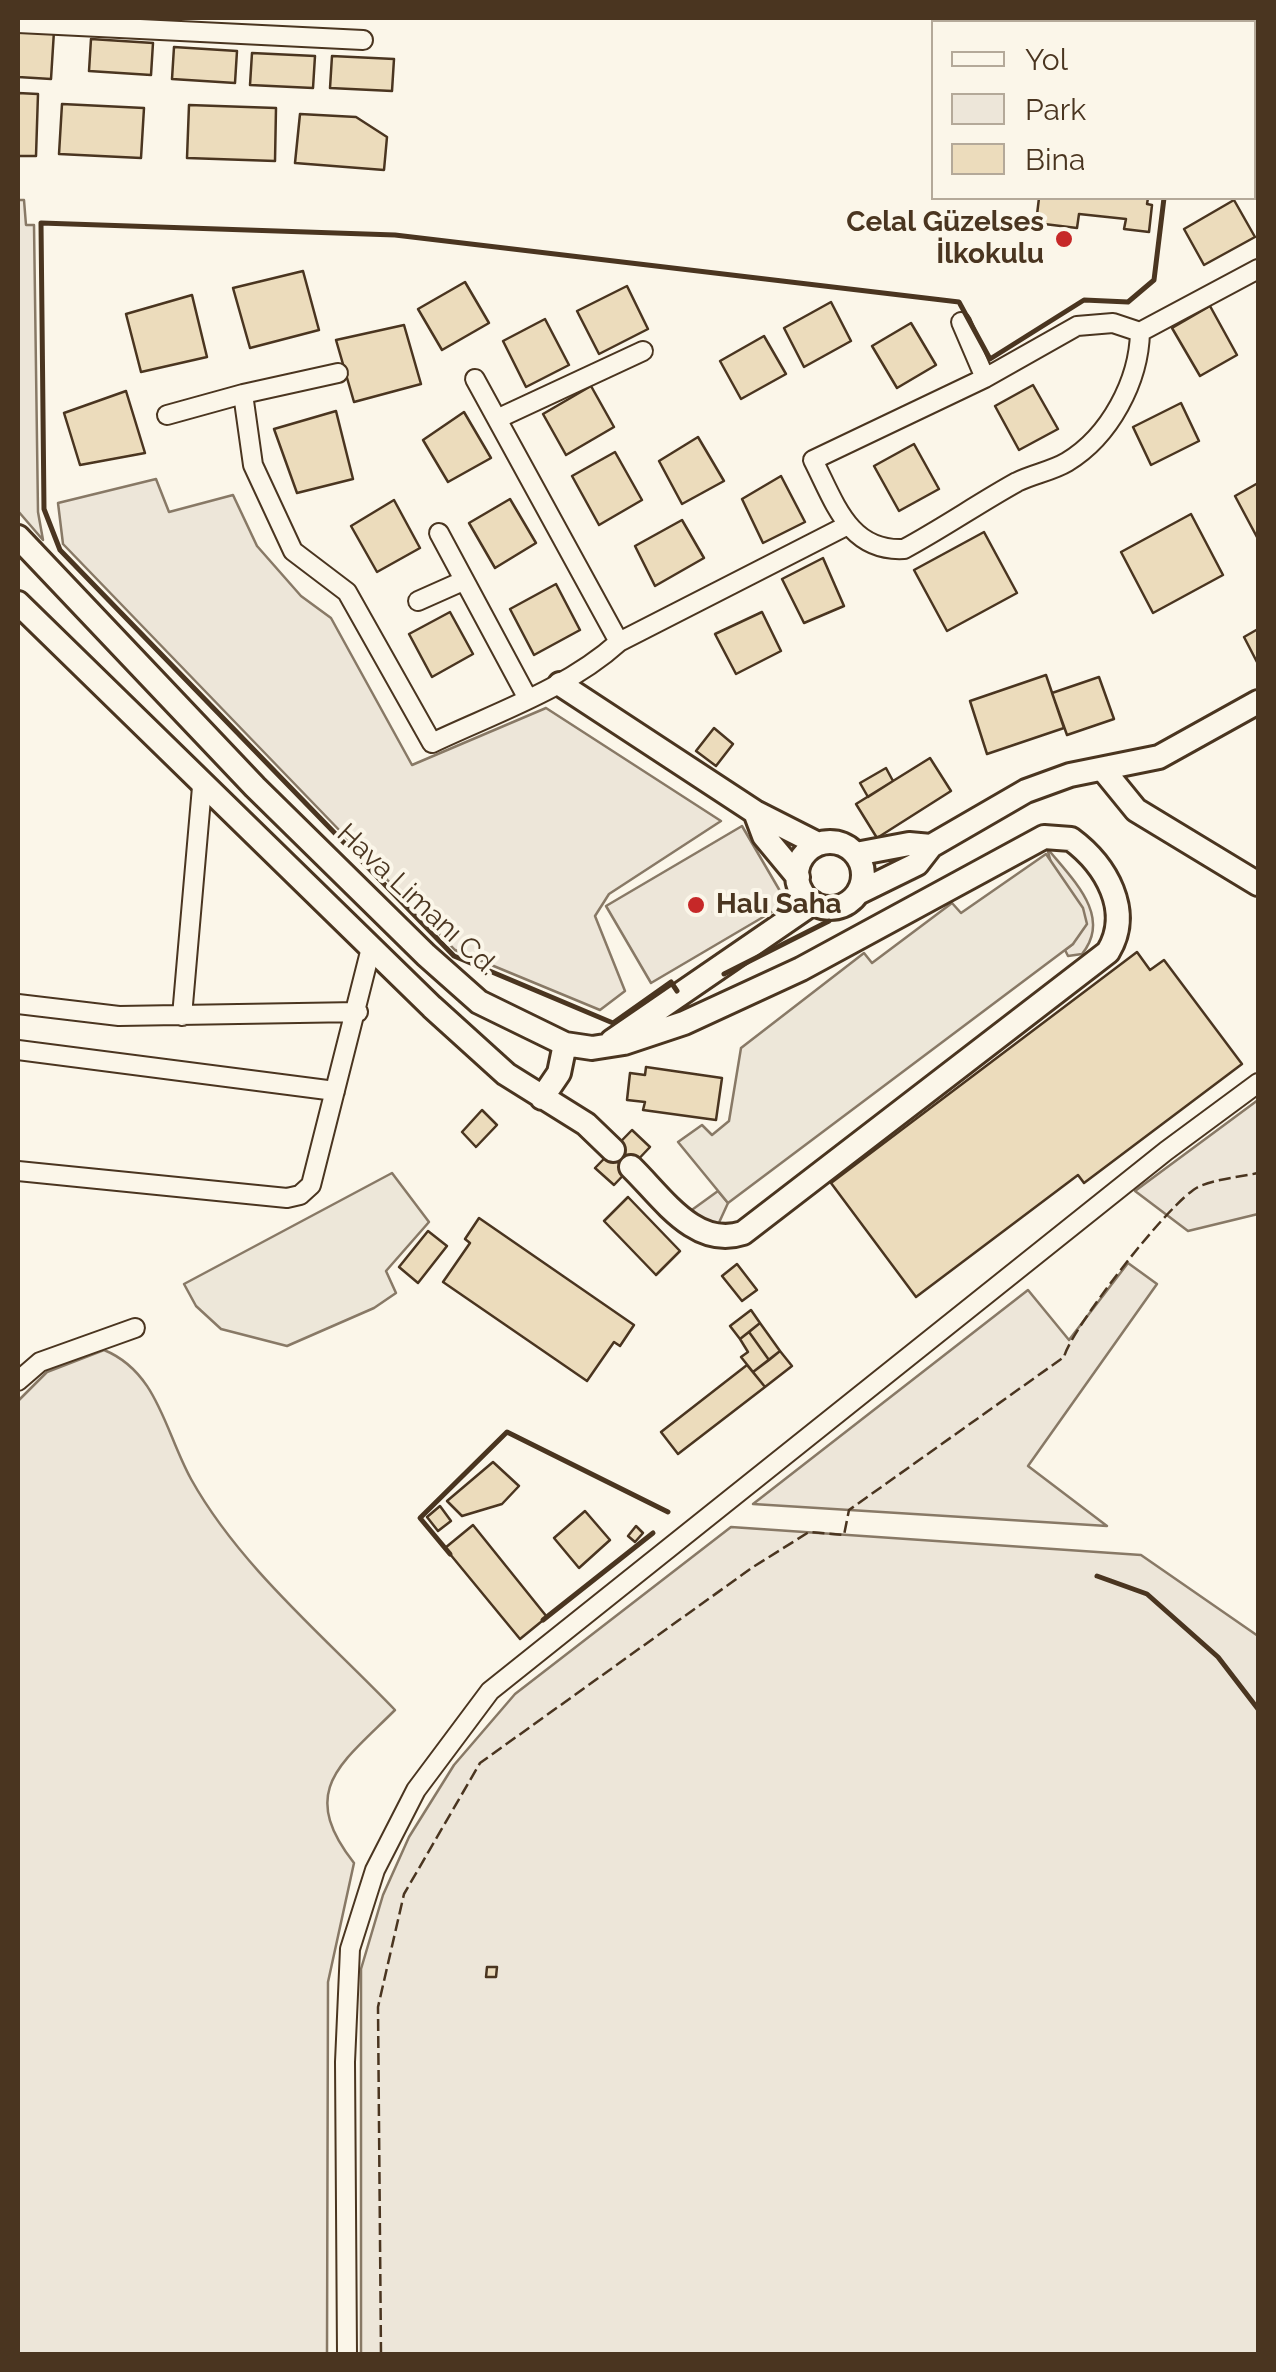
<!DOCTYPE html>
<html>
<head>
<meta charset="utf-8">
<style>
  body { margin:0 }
  #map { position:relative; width:1276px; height:2372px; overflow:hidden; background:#fbf6e9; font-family:Raleway,sans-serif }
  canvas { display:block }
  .frame { position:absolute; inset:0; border:20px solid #4a3520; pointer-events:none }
  .legend { position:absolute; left:931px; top:20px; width:325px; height:180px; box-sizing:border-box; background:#fbf6e9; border:2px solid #b4a999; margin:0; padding:12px 18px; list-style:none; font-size:30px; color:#4a3520 }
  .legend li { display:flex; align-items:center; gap:20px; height:50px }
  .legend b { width:50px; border:2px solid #b4a999 }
</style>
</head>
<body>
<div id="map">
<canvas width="1276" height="2372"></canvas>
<div class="frame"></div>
<ul class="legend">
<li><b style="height:12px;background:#fbf6e9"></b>Yol</li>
<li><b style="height:28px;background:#ede6d9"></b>Park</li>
<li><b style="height:28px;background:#ecdcbc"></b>Bina</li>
</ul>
</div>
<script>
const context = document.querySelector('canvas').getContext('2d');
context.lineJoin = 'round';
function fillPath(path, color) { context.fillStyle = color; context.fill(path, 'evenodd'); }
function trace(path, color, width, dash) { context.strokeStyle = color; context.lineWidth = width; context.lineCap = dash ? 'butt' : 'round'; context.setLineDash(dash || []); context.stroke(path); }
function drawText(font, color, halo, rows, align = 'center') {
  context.font = font + ' Raleway,sans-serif'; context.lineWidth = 8; context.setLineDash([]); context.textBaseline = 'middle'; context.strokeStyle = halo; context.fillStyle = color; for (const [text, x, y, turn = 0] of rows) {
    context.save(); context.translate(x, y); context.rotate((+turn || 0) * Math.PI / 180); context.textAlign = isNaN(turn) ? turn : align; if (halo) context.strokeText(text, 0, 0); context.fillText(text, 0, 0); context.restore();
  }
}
const green = new Path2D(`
  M18 200H24L26 225H34L38 512 43 540 18 511Z
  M156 479 169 512 233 495 257 546 301 596 331 618 412 765 546 708 721 821 609 894 595 916 625 991 600 1010 455 950 63 544 58 503Z
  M742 826 787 903 651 983 606 906Z
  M1047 848C1072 879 1113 916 1082 954L1068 956 1065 950 1073 944Z
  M1258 1100V1214L1188 1231 1135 1191Z
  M718 1191 728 1203 717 1227 689 1212Z
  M1128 1263 1157 1284 1028 1466 1107 1526 753 1504 1028 1290 1069 1340Z
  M104 1350C158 1372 165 1432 191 1479 240 1567 326 1638 395 1710 341 1764 297 1790 354 1863L328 1982 327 2354H18V1401L47 1372Z
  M731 1527 1141 1555 1258 1636V2354H361V1969L383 1895 409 1837 454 1765 515 1694Z`);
const parking = new Path2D(`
  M1046 854 1083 908 1087 924 1073 944 728 1203 678 1142 702 1125 712 1135 729 1121 741 1048 864 953 872 963 952 903 961 913Z
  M392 1173 429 1222 386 1271 396 1293 374 1308 287 1346 221 1329 196 1306 184 1284Z`);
const building = new Path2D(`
  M1240 18H1258V57L1254 59V22H1231Z
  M18 29 54 31 51 79 18 77Z
  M91 39 153 43 151 75 89 71Z
  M174 47 237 51 235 83 172 79Z
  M252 53 315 56 313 88 250 85Z
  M332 56 394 59 392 91 330 88Z
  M18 93 38 94 36 156H18Z
  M62 104 144 108 141 158 59 154Z
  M189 105 276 108 275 161 187 158Z
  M300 114 356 117 387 137 384 170 295 163Z
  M1039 198H1148L1147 204 1152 205 1149 232 1124 229 1126 219 1079 214 1077 228 1036 223Z
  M1234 200 1255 237 1204 265 1184 229Z
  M303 271 319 330 250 348 233 288Z
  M465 282 489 323 442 350 418 309Z
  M627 286 648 329 599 354 577 311Z
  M192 295 207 357 141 372 126 314Z
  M831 302 851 341 804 367 784 328Z
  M1210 306 1237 355 1200 376 1172 328Z
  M545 319 569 365 526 387 503 341Z
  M911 323 936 365 897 388 872 346Z
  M404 325 421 384 354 402 336 340Z
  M764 336 786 374 741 399 720 361Z
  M1033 385 1058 429 1019 450 995 406Z
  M591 386 614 427 566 455 543 414Z
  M126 391 145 453 80 465 64 413Z
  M1181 403 1199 441 1151 465 1133 427Z
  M336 411 353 479 297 493 274 429Z
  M464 412 491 458 448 482 423 440Z
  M698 437 724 481 682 504 659 461Z
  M914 444 939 489 899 511 874 466Z
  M615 452 642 500 599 525 572 476Z
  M781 476 805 522 763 543 742 499Z
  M1258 483V539L1235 496Z
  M510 499 536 543 495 568 469 523Z
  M394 500 420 548 377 572 351 526Z
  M1191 514 1223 575 1153 613 1121 552Z
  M682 520 704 558 655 586 635 546Z
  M984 532 1017 593 947 631 914 570Z
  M823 558 844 606 804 623 782 579Z
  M556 584 580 630 534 655 510 609Z
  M450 612 473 654 432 677 409 634Z
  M762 612 781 651 736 674 715 634Z
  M1258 629V664L1244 637Z
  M1046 675 1064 728 987 754 970 701Z
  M1099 677 1114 719 1067 735 1052 693Z
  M714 728 733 744 716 766 696 751Z
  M930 758 951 791 877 838 856 804Z
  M886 768 893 781 868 797 860 783Z
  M1137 952 1150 970 1164 960 1242 1064 1084 1183 1078 1175 916 1297 831 1183Z
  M646 1067 722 1078 716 1120 643 1110 645 1102 627 1100 630 1073 645 1075Z
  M482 1110 497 1125 476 1147 462 1132Z
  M632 1130 650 1147 614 1185 595 1168Z
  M628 1197 680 1251 656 1275 604 1221Z
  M479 1218 634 1325 620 1346 614 1342 587 1381 443 1282 470 1243 465 1239Z
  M428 1231 447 1246 418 1283 399 1267Z
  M737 1264 757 1290 742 1301 722 1276Z
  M751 1310 760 1323 740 1339 730 1326Z
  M760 1323 780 1351 769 1360 749 1332Z
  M749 1332 769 1360 753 1372 741 1357 748 1352 740 1339Z
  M780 1351 792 1366 765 1387 753 1372Z
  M747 1365 765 1387 678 1454 661 1432Z
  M493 1462 519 1486 502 1504 462 1516 447 1501Z
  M440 1506 451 1521 438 1531 427 1517Z
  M585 1511 610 1540 579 1568 554 1538Z
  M473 1525 547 1617 520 1639 445 1548Z
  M636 1526 643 1533 635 1542 628 1536Z
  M487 1967H497L496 1977H486Z`);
const minor = new Path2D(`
  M18 23 363 40
  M961 322 985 378
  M1140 332C1139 381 1110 436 1067 462 1052 471 1033 474 1017 482 979 503 943 528 904 549 849 552 835 503 813 460L985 378 1077 326 1113 323 1140 332 1258 269
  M338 373 243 394 253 465 293 551 347 592 432 743C495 713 567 689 619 642L846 526
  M475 379 619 642
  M167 415 243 394
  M499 418 643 351
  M439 533 527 697
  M418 601 463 581
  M18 1004 119 1016 358 1012
  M182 1016 202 787
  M18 1050 335 1091
  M18 1171 287 1198 300 1195 311 1185 371 948
  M18 1381 40 1362 135 1328
  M347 2354 345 2062 350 1949 375 1870 416 1790 490 1691 1166 1151 1258 1083`);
const tertiary = new Path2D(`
  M18 537 255 787 426 955 479 1002 565 1044 592 1048 624 1043 684 1023 801 969 1044 837 1071 839C1106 865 1133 911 1108 952L743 1233C695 1249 662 1197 631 1167
  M18 603 432 1007 506 1074 586 1124 613 1150
  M560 684 755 812 818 844
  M1105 772 1136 810 1258 884
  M755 812 764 836 798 877
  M797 875a33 33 0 1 1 66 0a33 33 0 1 1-66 0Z
  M856 854 909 844 931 846
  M858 893 917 864 931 846 1026 791 1070 775 1159 757 1258 702
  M612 1041 813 903
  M542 1098 559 1073 565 1044`);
const fence = new Path2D(`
  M381 2354 378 2007 404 1894 480 1763 753 1567 809 1532 844 1535 849 1510 1064 1357C1071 1329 1170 1201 1198 1187 1215 1179 1240 1177 1258 1173`);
const wall = new Path2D(`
  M1186 22 1187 18
  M724 974 829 921
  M677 991 671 982 613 1023 454 956 60 550 44 509 41 223 395 235 959 302 990 359 1084 300 1128 302 1154 280 1164 198
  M450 1554 420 1518 507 1432 668 1512
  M1097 1576 1147 1594 1218 1657 1258 1709
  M543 1620 653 1533`);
const markers = [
  [1064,239,10,"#c62828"],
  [696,905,10,"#c62828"]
];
const poiNames = [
  ["Celal Güzelses",1044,223],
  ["İlkokulu",1044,255],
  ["Halı Saha",716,905,"left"]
];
const streetNames = [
  ["Hava Limanı Cd.",417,900,43]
];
fillPath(green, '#ede6d9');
trace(green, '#887966', 2.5);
fillPath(parking, '#ede7d9');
trace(parking, '#887966', 2.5);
fillPath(building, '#ecdcbc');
trace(building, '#4a3520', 2.5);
trace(minor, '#4a3520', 22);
trace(tertiary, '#4a3520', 28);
trace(minor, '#fbf6e9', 18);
trace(tertiary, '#fbf6e9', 22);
trace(fence, '#4a3520', 2.5, [12, 5]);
trace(wall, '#4a3520', 5);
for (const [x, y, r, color] of markers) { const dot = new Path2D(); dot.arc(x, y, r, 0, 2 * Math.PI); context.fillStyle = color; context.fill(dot); trace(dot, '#fbf6e9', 4); }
drawText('bold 28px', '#4a3520', '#fbf6e9', poiNames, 'right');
drawText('28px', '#4a3520', '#fbf6e9', streetNames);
</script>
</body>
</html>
